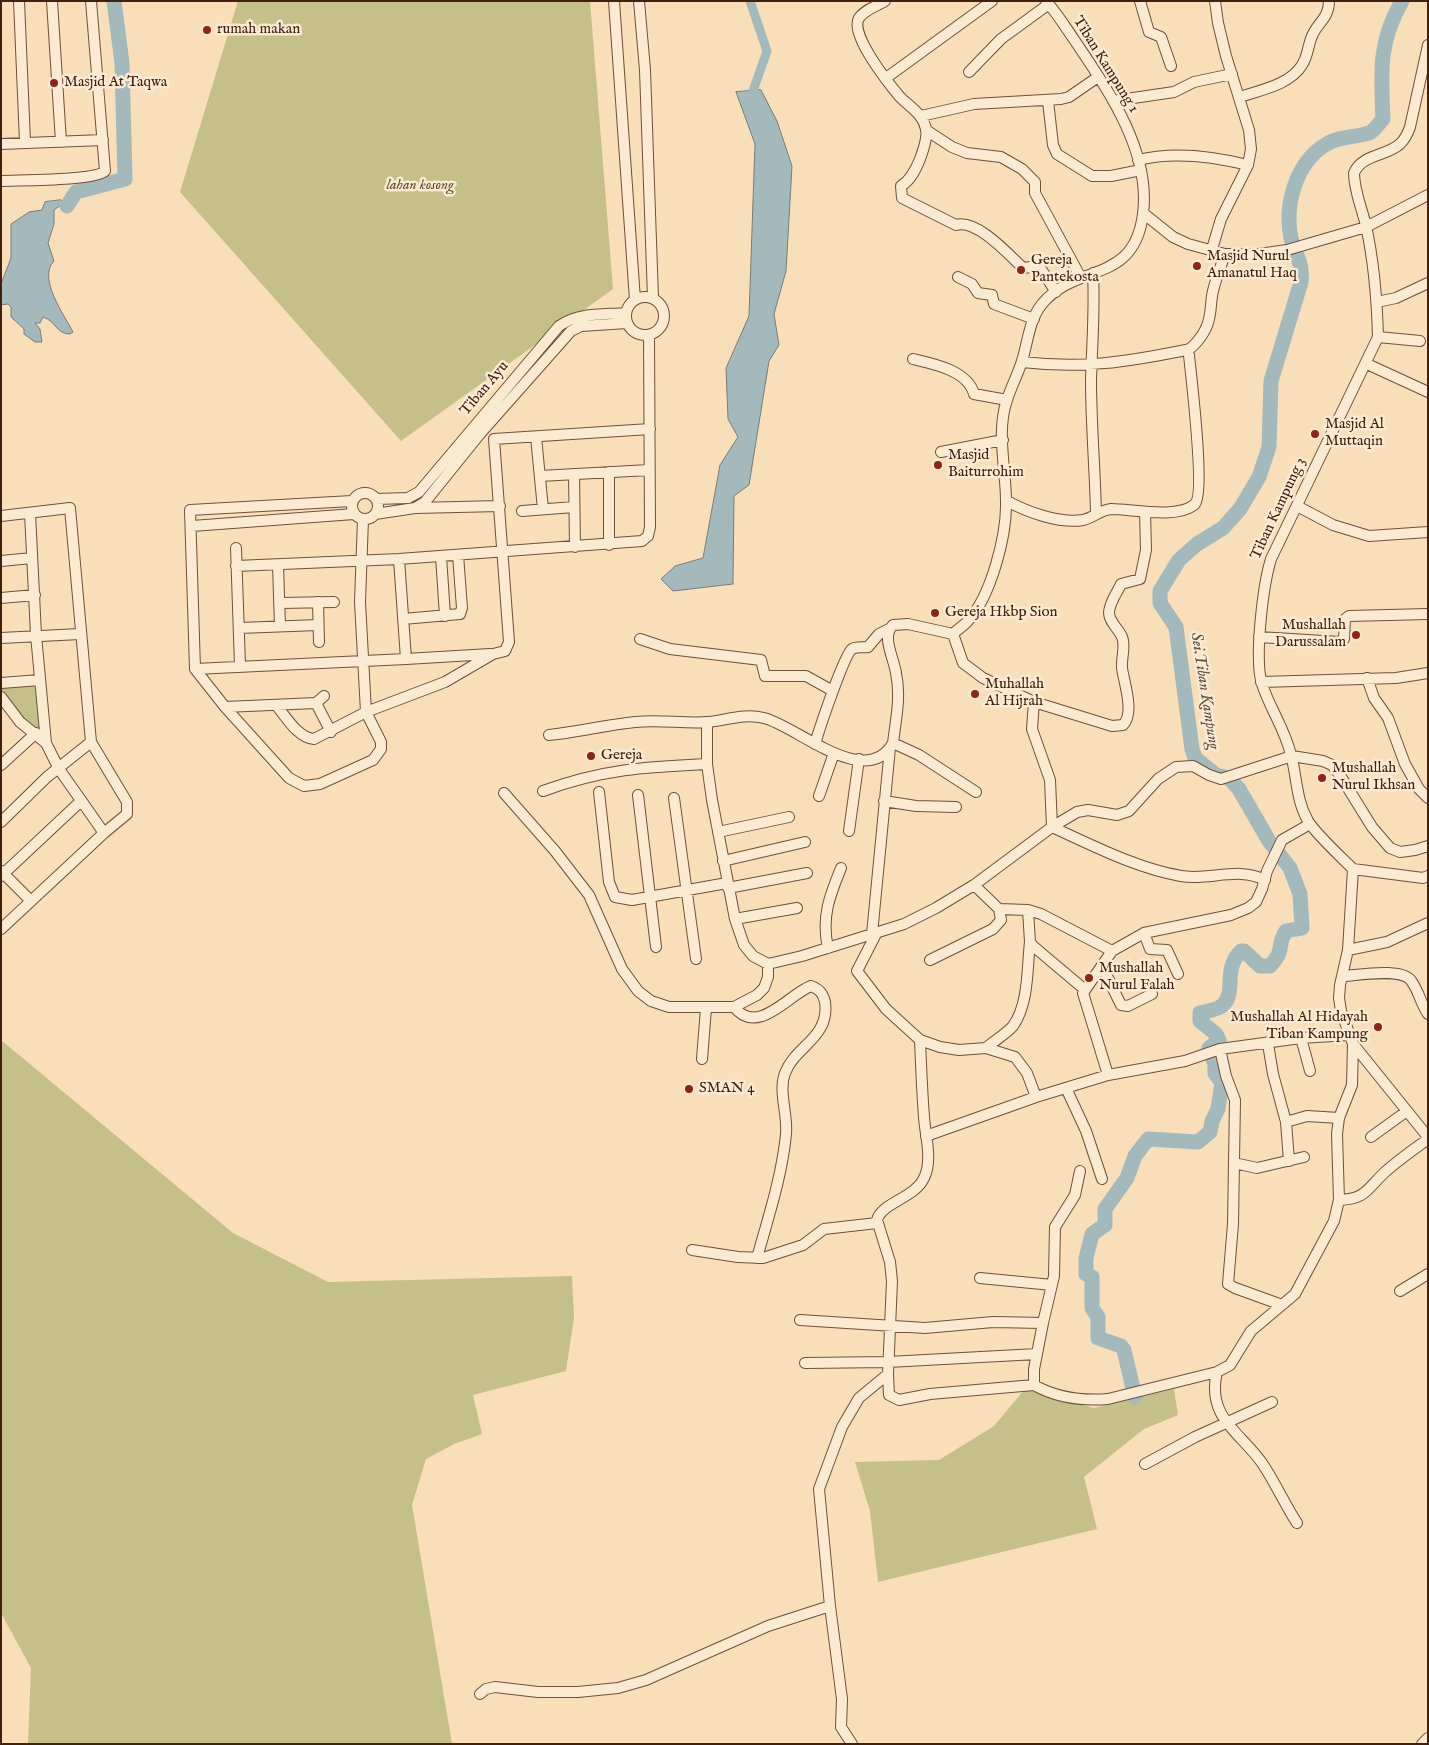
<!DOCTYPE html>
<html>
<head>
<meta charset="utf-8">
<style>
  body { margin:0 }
  #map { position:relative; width:1429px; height:1745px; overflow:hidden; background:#f8dfb9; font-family:"IM FELL English",serif }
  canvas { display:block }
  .frame { position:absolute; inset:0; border:2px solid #41200f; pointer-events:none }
</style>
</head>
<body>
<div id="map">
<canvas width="1429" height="1745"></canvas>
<div class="frame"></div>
</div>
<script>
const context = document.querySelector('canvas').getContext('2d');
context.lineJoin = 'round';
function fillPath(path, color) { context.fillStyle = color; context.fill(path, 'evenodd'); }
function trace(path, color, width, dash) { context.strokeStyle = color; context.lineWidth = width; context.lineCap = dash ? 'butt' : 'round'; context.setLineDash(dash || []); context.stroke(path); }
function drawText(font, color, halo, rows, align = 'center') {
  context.font = font + ' "IM FELL English",serif'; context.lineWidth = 5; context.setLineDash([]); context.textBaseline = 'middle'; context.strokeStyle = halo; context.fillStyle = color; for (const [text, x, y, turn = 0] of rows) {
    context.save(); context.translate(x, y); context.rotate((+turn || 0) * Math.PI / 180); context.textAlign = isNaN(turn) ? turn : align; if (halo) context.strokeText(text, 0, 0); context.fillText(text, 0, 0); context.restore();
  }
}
const green = new Path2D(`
  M238 1H590L613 289 401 441 180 192Z
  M40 680 43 741 1 695V683Z
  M1 1040 233 1233 328 1282 572 1276 574 1317 566 1371 473 1395 482 1434 454 1444 426 1459 412 1505 452 1744H28L31 1668 1 1613Z
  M1025 1389 1094 1408 1174 1389 1178 1415 1144 1429 1084 1477 1097 1529 878 1582 870 1511 855 1462 939 1460 994 1426Z`);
const water = new Path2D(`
  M761 90 777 121 792 166 786 271 774 314 779 345 769 361 749 485 734 496 733 584 673 591 661 579 675 566 703 558 720 465 738 437 728 419 726 368 749 316 755 144 736 92Z
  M61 200 67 206 61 205 54 210V224L48 243 54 261C37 278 65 316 73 332L70 334C56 334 56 321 43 317L40 323H35L40 329 42 342H35L24 334V329L11 317V307L8 304 1 305V284L11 258V224L29 212 42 210 45 202Z`);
const canal = new Path2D(`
  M750 1 767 51 753 91`);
const river = new Path2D(`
  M67 206 76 192 125 179 122 63 114 1
  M1135 1397 1124 1350 1121 1346 1098 1338V1317L1092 1308V1277L1086 1274V1258L1092 1234 1105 1225V1209L1127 1178 1135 1156 1148 1139 1198 1142 1210 1132 1212 1121 1218 1109 1222 1083 1215 1073V1064L1209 1048 1219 1040 1216 1034 1200 1021V1013C1207 1011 1218 1010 1223 1005 1237 991 1222 970 1241 951H1244L1260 966H1270C1286 949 1276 946 1286 931L1302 928 1300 894 1290 868 1269 841 1239 789 1229 778 1216 775 1195 758 1192 749 1176 627 1160 603V591L1179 560 1197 544 1223 528 1240 509 1259 477 1269 447 1271 381 1301 282C1303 259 1295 257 1291 238 1284 205 1296 163 1325 145 1338 136 1354 138 1369 133 1374 131 1379 123 1383 119 1381 74 1378 42 1402 1`);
const minor = new Path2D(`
  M19 1 25 142
  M52 1 61 142
  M614 1 635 300
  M639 1 645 70 653 298
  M885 1C877 6 864 10 859 18 849 34 889 84 900 97 910 107 923 114 926 129 928 137 923 151 920 159 916 169 911 180 901 186L902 198 956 225C977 219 1008 254 1023 268L1039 266 1056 292
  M1140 1 1149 32 1161 37 1171 66
  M969 72 1001 39 1049 4
  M886 78 992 1
  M1240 97C1260 90 1290 85 1302 65 1308 56 1308 45 1312 36 1318 22 1329 18 1329 1
  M1048 101 1053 145 1057 154 1092 176H1111L1141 170
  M1113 101 1174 92 1194 82 1232 74
  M921 116 974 104 1061 99 1069 97 1098 77
  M926 130 952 147 967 153 1001 157 1022 169 1035 182V193L1081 278
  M1 144 103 140
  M1138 160C1174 151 1212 156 1248 165
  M1 181C19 180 95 181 105 171L91 1
  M1143 213 1173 237 1188 244 1225 254H1259L1287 250 1366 227 1428 195
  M1212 249 1221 219 1248 165 1251 149 1249 130 1226 56 1218 23 1215 1
  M1093 273C1095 309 1092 344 1091 380 1091 424 1095 469 1096 513
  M958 277 972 284 978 293 992 295 994 304 1034 319
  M626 316a19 19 0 1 1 38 0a19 19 0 1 1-38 0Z
  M1377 302 1396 298 1428 283
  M1378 337 1420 341
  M913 359C935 364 968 371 974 394L1007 400
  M1022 362C1083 369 1126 362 1186 350 1193 349 1203 335 1206 328 1212 316 1210 303 1213 291 1216 278 1221 266 1225 254
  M1367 364 1428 392
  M536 437 543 509
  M941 452 1003 440
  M609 472V545
  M574 474 575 547
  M540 476 649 470
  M352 506a13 13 0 1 1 26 0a13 13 0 1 1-26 0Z
  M376 499 408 498 419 492 559 326C579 312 603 315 626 313
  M352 501 190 510 195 669 225 707 289 778 304 786 320 784 373 760 381 749V742L366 712 360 602 363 519
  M1007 501C1027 512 1060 524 1083 520 1093 518 1100 510 1111 509 1132 509 1176 519 1194 505 1206 496 1191 376 1189 355L1186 350
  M1297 506 1333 525 1369 536 1428 532
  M415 508 425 502 479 435 571 331 581 326 627 323
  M522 511 574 507
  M30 513 36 635 46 743
  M375 514 415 508 500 506
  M1 516 70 508 91 742 127 802V814L104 833 1 929
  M192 526 354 514
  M236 548 240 666
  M441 556 445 616
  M1 561 32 558
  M278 565 280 626
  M236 566 399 559 642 541 648 536 650 527 649 335
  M1 598 35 595
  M318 602 319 642
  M280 603 334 602
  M403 619 460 614 462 608 458 555
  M239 628 318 625
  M953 634 963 663 983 678 1034 702 1112 726 1123 725C1135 713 1124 683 1122 668 1121 658 1126 646 1122 637 1119 629 1109 622 1109 613 1109 603 1117 593 1121 584L1140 579 1146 550 1145 512
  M1259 637 1339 642 1344 639 1345 619 1349 616 1428 614
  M1 638 80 634
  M640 639 670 649 761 660 765 676H806L833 691
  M406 659 490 654
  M195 669 406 659 399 559
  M1367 678 1374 698 1388 718 1405 764 1419 789 1428 798
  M1261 682 1396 678 1428 673
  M1 683 40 680
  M324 696 316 703 331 732
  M1 697 20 722 46 743 59 769 104 833
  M1034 702 1032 729 1050 780 1052 827C1094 846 1136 868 1181 876 1209 881 1238 866 1265 880
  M277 706C286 717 298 738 314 739L366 712 445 682 493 654 505 651 509 642 494 439 650 429
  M225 707 316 703
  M707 722V764L712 800 735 919 744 945 753 956 768 964 802 956 904 924 936 908 974 885 1052 827 1077 812 1088 810 1117 815 1129 811 1158 779 1176 767 1193 766 1209 775 1221 779 1292 756 1323 761 1332 765 1341 777 1372 827 1390 848 1400 852 1415 850 1428 846
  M549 735C578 732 606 725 635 722 660 719 684 724 708 722 727 720 745 713 764 718 797 726 866 791 893 743 896 718 901 697 896 673 894 658 881 637 893 625L908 624 953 634C957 630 963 626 967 622 991 597 1007 535 1006 501 1006 469 996 431 1007 400 1011 387 1018 374 1022 361 1028 342 1029 320 1042 304 1077 262 1134 285 1143 214 1151 151 1108 90 1075 41 1066 28 1057 13 1046 1
  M893 743 919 755 976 792
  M815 744C819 730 844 655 852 649 857 646 863 648 868 647L879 634 889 629
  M1 765 36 733
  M543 791C603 769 645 767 707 764
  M599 792 609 882 615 897 632 900 727 883
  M504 793 555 851 589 895 622 969 638 991 651 1001 669 1007H734L757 995 764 988 768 977V964
  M638 795 656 947
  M819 796 834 753
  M674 798 696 959
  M884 801 916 806 956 807
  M1 822 47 777 91 742
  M849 831 859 759
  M718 832 789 817
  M723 861 805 842
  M1353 869 1423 878 1428 876
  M1 871 31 901
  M1 876 81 801
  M974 885 999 909 1028 910 1041 914 1112 951
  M728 888 807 873
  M1028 910 1030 942 1033 946 1084 989
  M735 919 797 908
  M1144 933 1150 949 1167 950 1178 974
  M872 934 890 748
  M876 934 857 971 886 1009 920 1040
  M828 948C821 917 830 895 841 868
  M1348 950 1387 942 1428 923
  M930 960 993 929 1001 920 999 909
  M1102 966 1121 1005 1128 1006 1152 994
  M1344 976C1360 975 1404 967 1412 982 1419 992 1421 1004 1428 1014
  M734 1007C758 1037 789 994 811 986 819 989 823 993 825 1002 830 1038 795 1046 785 1073 778 1091 788 1115 786 1134 782 1176 768 1218 757 1258
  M1301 1038 1310 1071
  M1268 1044 1273 1074 1286 1122
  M1353 1044 1428 1137
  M986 1048C994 1041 1006 1034 1013 1026 1029 1004 1027 967 1030 942
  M1220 1049 1226 1076 1235 1100 1233 1224 1228 1284 1235 1288 1282 1305
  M702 1059 706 1008
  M1108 1075 1083 993 1112 951 1144 933 1231 915 1248 908 1256 902 1262 889 1267 871 1282 840 1310 824
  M1066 1088 1086 1131 1102 1179
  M1036 1097 1108 1075 1185 1061 1220 1049 1301 1038 1349 1035
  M926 1136 1036 1097 1027 1073 1015 1057 986 1048 959 1050 940 1047 920 1040C921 1065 922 1091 924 1117 925 1135 933 1160 924 1178 915 1198 881 1203 877 1220L890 1262 892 1281 888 1374 889 1395 899 1400 930 1394 1034 1385
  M1371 1137 1407 1111
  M1289 1161 1286 1122 1307 1116 1339 1118
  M1234 1163 1257 1168 1304 1157
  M1339 1200C1366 1199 1367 1189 1384 1173 1397 1161 1413 1150 1428 1139
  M692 1250 738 1257 763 1258 803 1245 824 1229 877 1223
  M980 1278 1052 1285
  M1400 1291 1428 1274
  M800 1320 925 1328 993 1322 1043 1323 1034 1369V1385C1057 1398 1083 1401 1108 1399L1217 1372 1230 1365 1251 1331 1295 1294 1334 1221 1339 1200 1337 1134 1339 1118 1352 1085 1353 1044 1341 1011 1339 998 1340 985 1348 950 1353 869C1341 857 1316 834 1308 821 1296 800 1297 777 1291 755 1285 729 1270 709 1262 684 1254 659 1263 585 1271 559L1378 337C1377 300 1374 262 1366 226 1362 208 1354 191 1354 173 1362 154 1387 156 1400 144 1405 139 1408 133 1410 127L1428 45
  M1043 1323 1054 1276 1055 1227 1075 1195 1080 1171
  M805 1363 888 1362 1037 1354
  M1217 1372C1206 1417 1240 1432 1262 1463 1275 1482 1284 1503 1297 1523
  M1145 1464 1195 1437 1272 1402
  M480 1694 486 1689 495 1687 538 1692H578L618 1688 646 1680 768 1626 830 1606
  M852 1744 841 1727 842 1699 830 1606 819 1489 842 1427 859 1398 888 1374
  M1422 1744 1428 1738`);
const markers = [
  [207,30,5,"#8f2418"],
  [54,83,5,"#8f2418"],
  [1197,266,5,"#8f2418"],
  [1021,270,5,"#8f2418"],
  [1315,434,5,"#8f2418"],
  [938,465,5,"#8f2418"],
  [935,613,5,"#8f2418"],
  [1356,635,5,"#8f2418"],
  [975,694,5,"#8f2418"],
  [591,756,5,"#8f2418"],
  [1322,778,5,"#8f2418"],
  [1089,978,5,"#8f2418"],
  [1378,1027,5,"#8f2418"],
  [689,1089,5,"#8f2418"]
];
const poiNames = [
  ["rumah makan",217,30],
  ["Masjid At Taqwa",64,83],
  ["Masjid Nurul",1207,257],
  ["Amanatul Haq",1207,274],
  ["Gereja",1031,261],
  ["Pantekosta",1031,278],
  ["Masjid Al",1325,425],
  ["Muttaqin",1325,442],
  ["Masjid",948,456],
  ["Baiturrohim",948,473],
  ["Gereja Hkbp Sion",945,613],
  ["Mushallah",1346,626,"right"],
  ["Darussalam",1346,643,"right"],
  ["Muhallah",985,685],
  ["Al Hijrah",985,702],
  ["Gereja",601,756],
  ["Mushallah",1332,769],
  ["Nurul Ikhsan",1332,786],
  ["Mushallah",1099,969],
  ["Nurul Falah",1099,986],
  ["Mushallah Al Hidayah",1368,1018,"right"],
  ["Tiban Kampung",1368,1035,"right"],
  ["SMAN 4",699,1089]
];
const streetNames = [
  ["Tiban Kampung 1",1105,65,58],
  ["Tiban Ayu",485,389,-50],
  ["Tiban Kampung 3",1279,509,-65]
];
const parkNames = [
  ["lahan kosong",420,186]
];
const waterNames = [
  ["Sei.Tiban Kampung",1204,691,81]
];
fillPath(green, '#c5bf8a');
fillPath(water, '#a3b9bb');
trace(water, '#7c7c76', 1);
trace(canal, '#a3b9bb', 9);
trace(river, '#a3b9bb', 15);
trace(minor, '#6f503a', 12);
trace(minor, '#faead2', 10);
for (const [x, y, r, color] of markers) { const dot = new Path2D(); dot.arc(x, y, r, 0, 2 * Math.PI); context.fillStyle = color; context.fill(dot); trace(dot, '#faead2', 2); }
drawText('15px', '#41200f', '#faead2', poiNames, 'left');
drawText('15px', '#41200f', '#faead2', streetNames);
drawText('italic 15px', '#62482e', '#faead2', parkNames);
drawText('italic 16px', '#5e4e43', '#faead2', waterNames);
</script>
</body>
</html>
